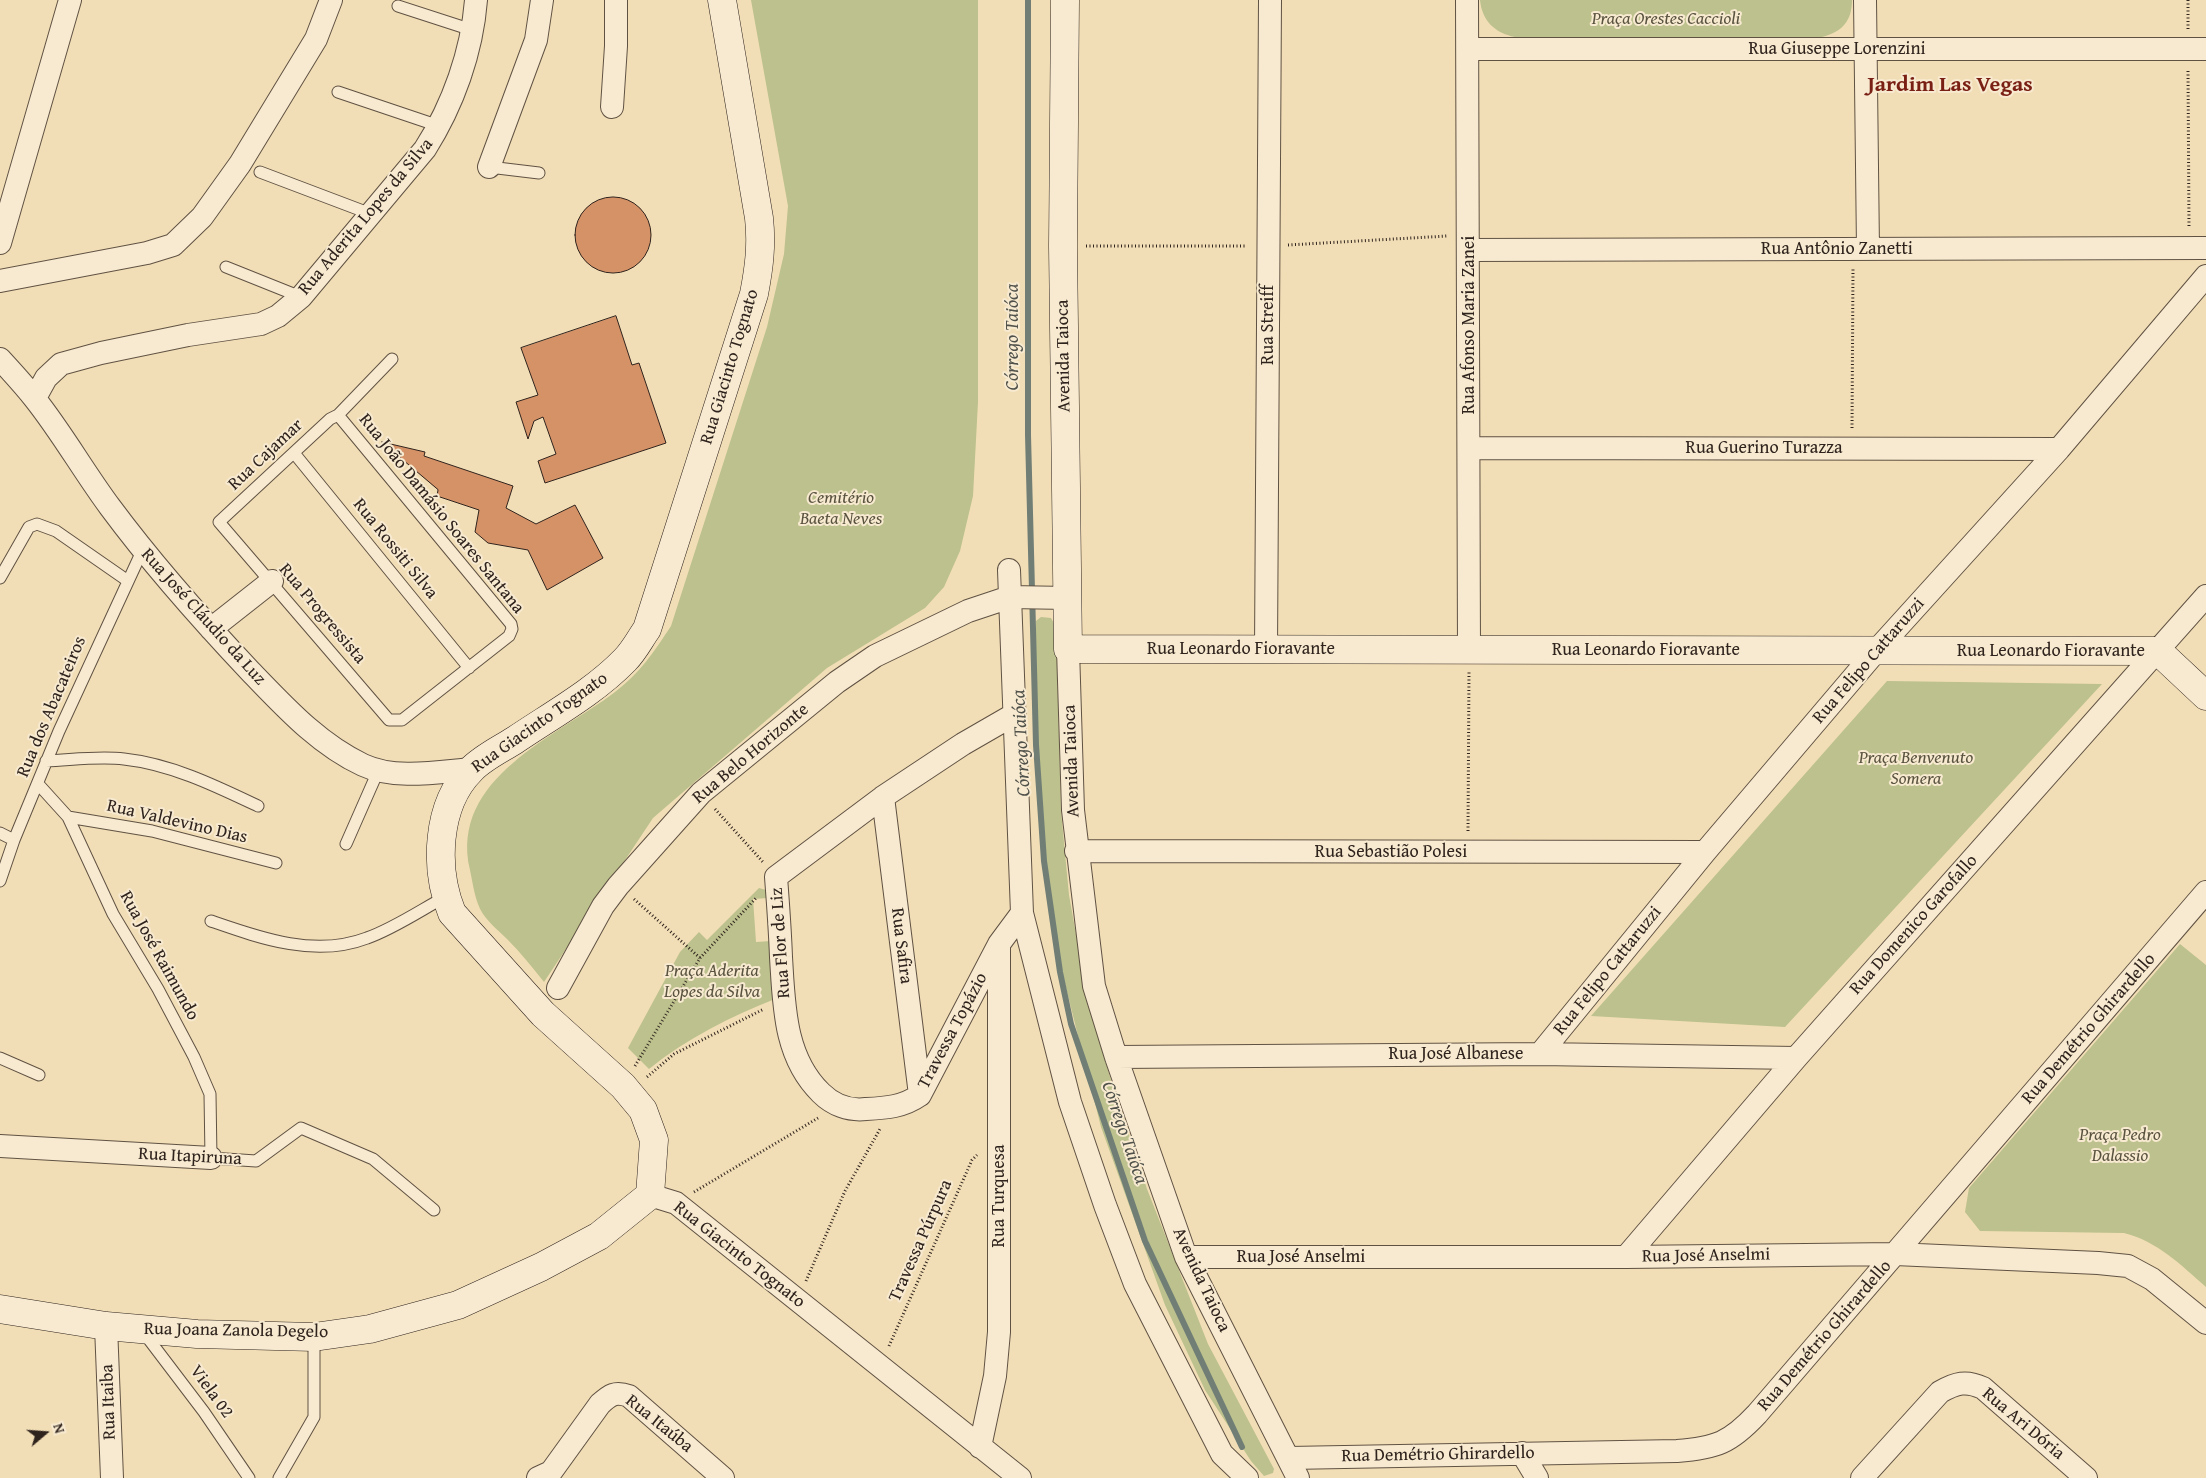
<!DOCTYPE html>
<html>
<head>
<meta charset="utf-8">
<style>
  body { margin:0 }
  #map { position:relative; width:2206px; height:1478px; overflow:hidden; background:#f2deb6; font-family:"Gentium Book Plus",serif }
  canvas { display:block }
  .north { position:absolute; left:20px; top:1408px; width:50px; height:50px; -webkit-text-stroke:4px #f7ead0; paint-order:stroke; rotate:72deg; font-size:14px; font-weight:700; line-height:20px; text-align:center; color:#2f231d }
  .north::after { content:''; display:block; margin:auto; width:18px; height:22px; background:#2f231d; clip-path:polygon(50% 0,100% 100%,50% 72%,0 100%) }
</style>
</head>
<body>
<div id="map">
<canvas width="2206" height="1478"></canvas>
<div class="north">N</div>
</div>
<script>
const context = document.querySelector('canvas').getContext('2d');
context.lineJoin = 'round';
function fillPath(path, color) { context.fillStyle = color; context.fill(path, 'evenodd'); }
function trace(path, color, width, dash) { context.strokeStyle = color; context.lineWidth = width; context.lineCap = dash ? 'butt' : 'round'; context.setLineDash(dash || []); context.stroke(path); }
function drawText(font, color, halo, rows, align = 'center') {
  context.font = font + ' "Gentium Book Plus",serif'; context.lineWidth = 4; context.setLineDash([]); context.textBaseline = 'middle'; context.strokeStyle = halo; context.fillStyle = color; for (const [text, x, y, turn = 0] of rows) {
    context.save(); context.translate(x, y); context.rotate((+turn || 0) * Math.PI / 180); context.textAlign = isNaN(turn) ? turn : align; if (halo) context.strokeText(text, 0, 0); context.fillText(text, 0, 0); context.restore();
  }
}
const green = new Path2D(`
  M751 0H978V402L973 496 960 551 944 587 925 608 827 668 653 818 544 982C532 967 520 952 507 939 499 931 489 923 483 914 475 902 473 884 470 870 449 778 556 737 615 692 641 672 653 653 671 626L767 327 784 254 788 206Z
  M1480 0H1852C1852 21 1842 32 1822 37H1515C1495 33 1482 21 1480 0Z
  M1041 617 1051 618 1056 627 1061 811 1069 895 1087 996 1110 1077 1147 1189 1208 1344 1274 1469 1273 1473 1264 1476 1251 1461 1205 1390 1165 1305 1101 1127 1058 956 1041 837 1035 717 1036 621Z
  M1887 681 2102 684 1785 1027 1591 1016Z
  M759 888 766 890 768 898 753 899 756 942 771 941 775 999C731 1016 686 1039 649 1069L628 1048 680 952 699 932 707 940Z
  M2180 944 2206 965V1287C2181 1265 2157 1241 2124 1233L1980 1231 1965 1212 1969 1188Z`);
const stream = new Path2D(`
  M1028 0V435L1036 745 1044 861 1060 972 1071 1024 1145 1241 1242 1447`);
const building = new Path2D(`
  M575 235a38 38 0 1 1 76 0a38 38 0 1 1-76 0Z
  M616 316 632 365 639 363 666 443 545 483 538 461 556 454 543 417 534 421 528 439 516 402 538 395 521 348Z
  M382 442 425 452 424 456 513 486 506 508 536 524 575 505 603 558 547 590 528 550 488 543 475 532 479 510 437 496 438 490Z`);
const path = new Path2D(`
  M2188 0V29
  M2188 71 2189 227
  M1288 245 1447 236
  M1086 246H1247
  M1852 428 1853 269
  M715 809 763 862
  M1468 831 1469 672
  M634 899 700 958
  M635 1066 700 958 757 897
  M647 1077 674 1054 764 1009
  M694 1192 818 1118
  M806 1281 845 1191 880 1129
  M889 1346 972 1160 977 1155`);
const lane = new Path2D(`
  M398 6 472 30
  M338 92 439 126
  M489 167 539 173
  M260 172 371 214
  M226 267 301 297
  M338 415 511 624 512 629 509 636 402 720H389L219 522 330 419 338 415 392 359
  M294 453 469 668
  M0 578 29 527 37 524 56 531 128 581
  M46 761C72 760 98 756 124 759 171 764 216 786 258 806
  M39 785 68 817 113 914 158 989 194 1057 210 1094 211 1158 256 1161 301 1128 373 1159 434 1210
  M68 817 152 831 276 863
  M0 833 14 840
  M346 844 379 769
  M0 881 14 840 59 731 143 549
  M211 921C260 938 315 958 367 938 393 929 421 910 445 897
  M0 1058 39 1075
  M144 1333 204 1412 249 1478
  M279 1478 314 1417V1337`);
const street = new Path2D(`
  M1467 0 1469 650
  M1865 0 1868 249
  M1468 49H2206
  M612 107 616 46V0
  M489 167 536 40 542 0
  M0 243 70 0
  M1469 250 2206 248
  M0 281 147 253 173 245 202 217 240 164 316 39 331 0
  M0 359C12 372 24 385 35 399 62 433 84 472 110 507 153 565 201 619 250 671 284 706 318 744 363 765 395 780 437 772 471 769
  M35 398 46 378 61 364 101 353 188 335 261 324 278 316 301 297 425 149C453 105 472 52 476 0
  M1470 448 2059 449
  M1009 570 1022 913 1070 1102 1105 1205 1135 1284 1222 1454 1247 1478
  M211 629 272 581
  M1068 649 1073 810 1094 986 1116 1057 1186 1257 1298 1478
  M1266 649 1270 0
  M1015 714 963 744 883 797 776 877C778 903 780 930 781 957 784 1005 784 1057 821 1093 833 1105 849 1111 866 1109 886 1108 903 1107 920 1095L999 944 1022 913
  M883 797 920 1095
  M1076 851 1705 852
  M558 988 603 906 618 886 701 793 837 682 875 656 968 611 1010 597 1068 598
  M1540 1054 1705 852 1876 651 2059 449 2206 276
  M1116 1057 1540 1054 1796 1058
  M0 1146 211 1158
  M650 1195 676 1203 1020 1478
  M1186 1257H1626L1895 1254 2098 1263 2128 1266 2152 1279 2206 1323
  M1626 1257 1796 1058 2206 596
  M106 1326 112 1478
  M980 1447 995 1376 999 1332V947
  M1522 1453 1537 1478
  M1289 1458 1677 1451C1716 1448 1730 1443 1757 1414L2206 892
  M538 1478 551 1472 600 1404C610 1395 615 1391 629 1396L723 1478
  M1862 1478 1940 1392C1956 1383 1966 1380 1983 1388L2086 1478`);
const secondary = new Path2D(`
  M1065 0 1063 246 1068 649 2158 651 2206 696
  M0 1309 106 1326 197 1334 314 1337 370 1329 458 1305 541 1267 599 1236 650 1195 654 1140 643 1110 623 1086 543 1014 452 913C434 869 436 805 471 770 482 758 501 749 515 740 552 715 594 692 625 660 634 651 640 639 647 629L754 294C759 268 762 245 759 218L722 0`);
const parkNames = [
  ["Praça Orestes Caccioli",1666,19],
  ["Cemitério",841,498],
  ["Baeta Neves",841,519],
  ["Praça Benvenuto",1916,758],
  ["Somera",1916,779],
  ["Praça Aderita",712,971],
  ["Lopes da Silva",712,992],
  ["Praça Pedro",2120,1135],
  ["Dalassio",2120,1156]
];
const streetNames = [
  ["Rua Giuseppe Lorenzini",1837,49],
  ["Rua Aderita Lopes da Silva",366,217,-50],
  ["Rua Antônio Zanetti",1837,249],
  ["Rua Streiff",1268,325,-90],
  ["Rua Afonso Maria Zanei",1469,325,-90],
  ["Avenida Taioca",1064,356,-91],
  ["Rua Giacinto Tognato",730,367,-73],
  ["Rua Guerino Turazza",1764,448],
  ["Rua Cajamar",266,455,-43],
  ["Rua João Damásio Soares Santana",441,514,51],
  ["Rua Rossiti Silva",395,549,51],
  ["Rua Progressista",322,614,50],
  ["Rua José Cláudio da Luz",203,617,48],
  ["Rua Leonardo Fioravante",1241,649],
  ["Rua Leonardo Fioravante",1646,650],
  ["Rua Leonardo Fioravante",2051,651],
  ["Rua Felipo Cattaruzzi",1869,661,-49],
  ["Rua dos Abacateiros",52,707,-67],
  ["Rua Giacinto Tognato",540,723,-35],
  ["Rua Belo Horizonte",751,754,-40],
  ["Avenida Taioca",1072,761,-92],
  ["Rua Valdevino Dias",177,822,13],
  ["Rua Sebastião Polesi",1391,852],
  ["Rua Domenico Garofallo",1914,925,-48],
  ["Rua Flor de Liz",781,943,-94],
  ["Rua Safira",901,946,83],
  ["Rua José Raimundo",159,956,61],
  ["Rua Felipo Cattaruzzi",1608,971,-51],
  ["Rua Demétrio Ghirardello",2089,1029,-49],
  ["Travessa Topázio",953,1031,-62],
  ["Rua José Albanese",1456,1054],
  ["Rua Itapiruna",190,1157,3],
  ["Rua Turquesa",999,1196,-90],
  ["Travessa Púrpura",921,1241,-66],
  ["Rua Giacinto Tognato",739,1255,38],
  ["Rua José Anselmi",1706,1256,-1],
  ["Rua José Anselmi",1301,1257],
  ["Avenida Taioca",1201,1280,65],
  ["Rua Joana Zanola Degelo",236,1331,1],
  ["Rua Demétrio Ghirardello",1825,1336,-49],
  ["Viela 02",211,1392,54],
  ["Rua Itaiba",109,1402,-92],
  ["Rua Itaúba",659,1424,39],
  ["Rua Ari Dória",2023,1424,40],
  ["Rua Demétrio Ghirardello",1438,1455,-1]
];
const waterNames = [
  ["Córrego Taióca",1013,337,-90],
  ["Córrego Taióca",1022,743,-93],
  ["Córrego Taióca",1124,1133,71]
];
const districtNames = [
  ["Jardim Las Vegas",1950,85]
];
fillPath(green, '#bcc18d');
trace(stream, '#707e76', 6);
fillPath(building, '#d59267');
trace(building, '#2f231d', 1);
trace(lane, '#605243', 13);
trace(street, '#605243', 24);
trace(secondary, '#2f231d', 29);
trace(path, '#2f231d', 3, [1, 2.5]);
trace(lane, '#f7ead0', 11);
trace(street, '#f7ead0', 22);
trace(secondary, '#f7ead0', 28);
drawText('italic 18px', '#59523f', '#f7ead0', parkNames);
drawText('18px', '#2f231d', '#f7ead0', streetNames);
drawText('italic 19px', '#50514a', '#f7ead0', waterNames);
drawText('bold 22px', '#7a1f14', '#f7ead0', districtNames);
</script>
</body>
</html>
